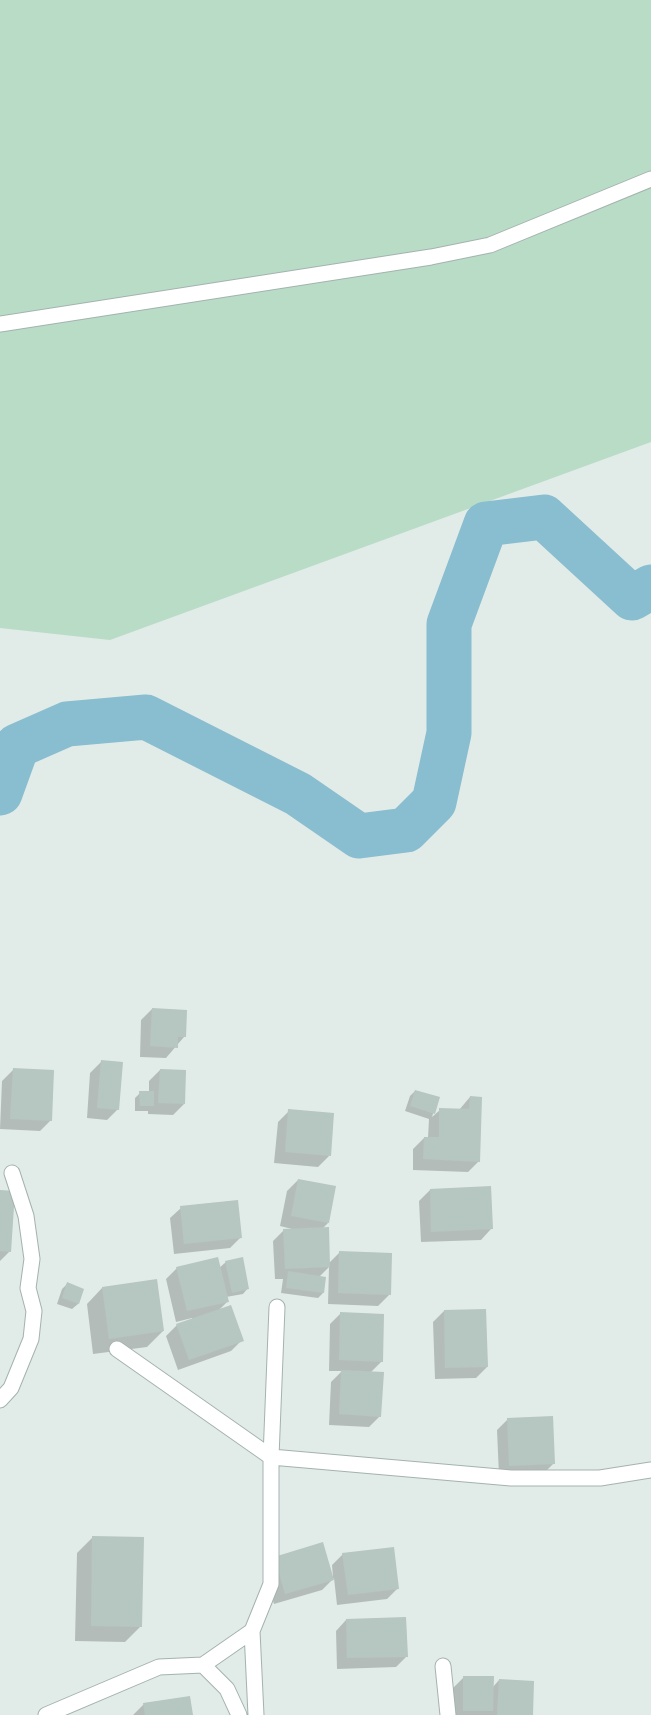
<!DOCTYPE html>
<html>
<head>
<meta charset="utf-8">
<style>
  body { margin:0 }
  canvas { display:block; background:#e1ebe8 }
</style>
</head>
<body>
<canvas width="651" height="1715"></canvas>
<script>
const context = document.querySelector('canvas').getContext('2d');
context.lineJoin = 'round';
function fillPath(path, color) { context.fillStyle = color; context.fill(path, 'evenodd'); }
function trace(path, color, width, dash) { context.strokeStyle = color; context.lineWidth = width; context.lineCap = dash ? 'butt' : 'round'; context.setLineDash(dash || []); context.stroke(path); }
const green = new Path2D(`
  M0 0H651V442L110 640 0 628Z`);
const shadow = new Path2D(`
  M152 1009 184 1037 166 1058 140 1057 141 1020Z
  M101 1062 118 1109 107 1120 87 1118 90 1073Z
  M13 1070 51 1120 40 1131 0 1129 2 1081Z
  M160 1070 184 1104 173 1115 148 1114V1111H135V1098L140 1093H149V1081Z
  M415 1091 438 1098 432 1117 440 1110H459L470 1097 479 1161 468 1172 413 1170V1149L424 1138H428L429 1119 405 1111 410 1096Z
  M289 1111 329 1156 318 1167 274 1163 278 1122Z
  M298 1180 328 1223 322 1229 329 1263 340 1252 389 1295 378 1306 328 1304 329 1267 319 1277 323 1293 318 1298 281 1293 283 1279H275L273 1241 284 1230 292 1229 280 1226 287 1191Z
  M430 1190 491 1229 481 1240 421 1242 419 1201Z
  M0 1191 10 1251 0 1261Z
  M181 1208 241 1237 230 1248 174 1254 170 1218Z
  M226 1262 248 1288 243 1294 226 1297 227 1302 218 1311 242 1340 231 1351 178 1370 166 1336 177 1325 193 1320 192 1318 176 1322 166 1279 177 1268H219Z
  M67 1284 82 1289 78 1304 72 1309 57 1304 62 1289Z
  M102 1288 163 1331 147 1347 93 1354 87 1304Z
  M444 1311 487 1367 476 1378 435 1379 433 1322Z
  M341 1313 382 1361 370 1373 380 1416 369 1427 329 1425 331 1382 342 1371H329L330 1324Z
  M508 1419 554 1463 543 1474 499 1476 497 1430Z
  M93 1537 141 1626 125 1642 75 1641 77 1553Z
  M343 1554 398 1588 387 1599 337 1605 334 1578 322 1590 274 1604 263 1569 274 1558 332 1577H333L332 1565Z
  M346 1620 407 1656 396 1667 337 1669 336 1631Z
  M464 1677 493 1687 499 1680 531 1715H453V1688Z
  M144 1704 192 1715H133Z`);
const river = new Path2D(`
  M0 793 17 746 67 724 146 717 298 794 359 836 406 830 434 802 449 733V624L486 524 544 517 632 598 651 587`);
const building = new Path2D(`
  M152 1008 187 1010 186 1037H178V1048L150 1046Z
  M101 1060 123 1062 119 1110 97 1108Z
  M13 1068 54 1070 52 1121 10 1119Z
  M160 1069 186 1070 185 1104 158 1103Z
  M415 1090 440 1097 435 1114 410 1106Z
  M139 1091H154V1106H140Z
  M470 1096 482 1097 480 1162 423 1159 424 1137H439V1108L469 1109Z
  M288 1109 334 1113 331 1156 285 1152Z
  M298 1179 336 1186 329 1223 291 1216Z
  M491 1186 493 1229 431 1232 430 1189Z
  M0 1190 15 1191 11 1252 0 1251Z
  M238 1200 242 1238 184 1244 180 1206Z
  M329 1227 330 1267 285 1269 283 1229Z
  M339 1251 392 1253 391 1295 338 1293Z
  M218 1257 229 1302 187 1311 176 1267Z
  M243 1257 249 1289 232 1293 225 1261Z
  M288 1271 326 1277 324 1293 286 1288Z
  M157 1279 164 1331 109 1339 102 1287Z
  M67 1282 84 1289 79 1304 62 1298Z
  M231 1305 244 1341 189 1360 176 1324Z
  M486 1309 488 1367 445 1368 444 1310Z
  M340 1312 384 1314 383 1362 339 1360Z
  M341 1370 384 1372 381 1417 339 1414Z
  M553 1416 555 1464 509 1466 507 1418Z
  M92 1536 144 1537 142 1627 91 1626Z
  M323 1542 334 1580 285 1594 274 1557Z
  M394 1547 399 1589 348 1595 342 1553Z
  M406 1617 408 1657 347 1658 346 1619Z
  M463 1676H494L493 1711H463Z
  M499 1679 534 1681 533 1715H497Z
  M190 1696 193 1715H145L143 1703Z`);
const minor = new Path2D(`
  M0 324 431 257 490 245 651 179
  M117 1349 271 1457 511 1478H600L651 1470
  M0 1400 11 1388 31 1339 34 1311 28 1288 32 1259 26 1216 12 1173
  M203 1665 252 1631
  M443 1666 448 1715
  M46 1715 159 1667 203 1665 227 1689 239 1715
  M256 1715 252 1631 271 1584V1457L277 1307`);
fillPath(green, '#b9dcc7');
fillPath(shadow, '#0003');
trace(river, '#89bdd0', 45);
fillPath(building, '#b6c6c1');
trace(minor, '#a4b3af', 17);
trace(minor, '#fff', 15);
</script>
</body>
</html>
